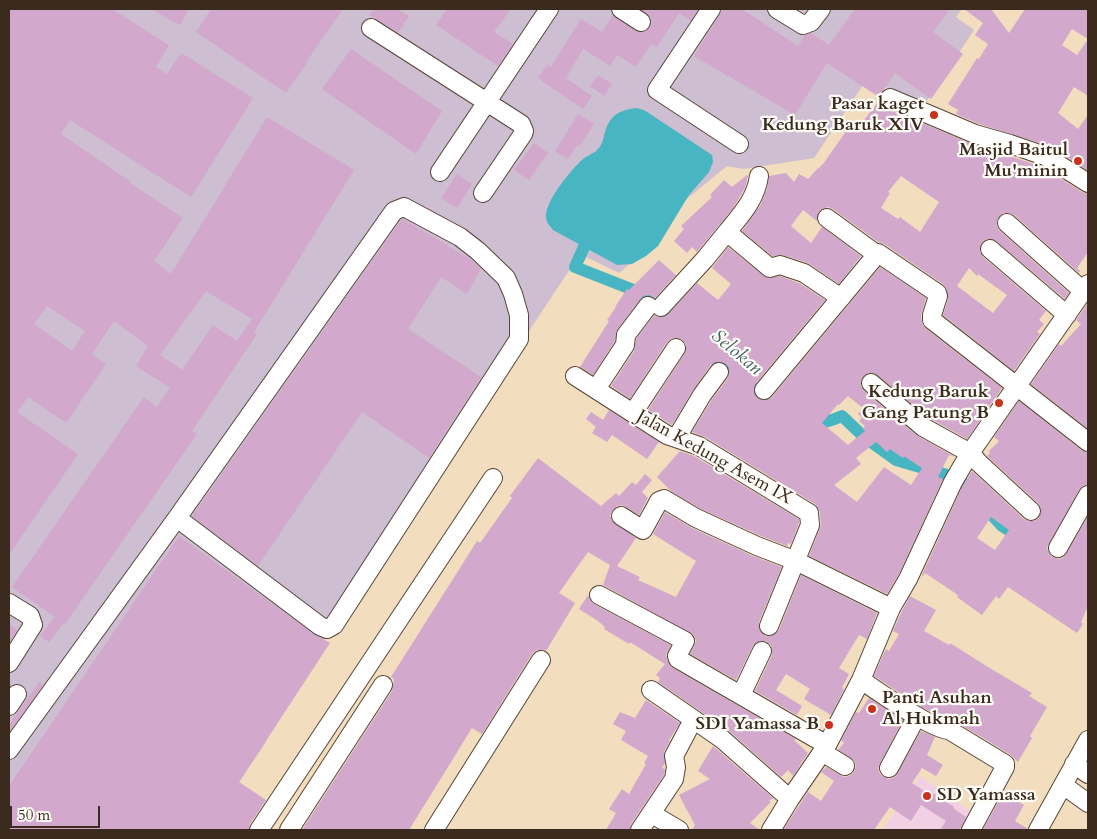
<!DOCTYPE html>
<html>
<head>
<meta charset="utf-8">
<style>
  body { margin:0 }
  #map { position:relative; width:1097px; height:839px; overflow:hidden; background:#f2ddbe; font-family:Cardo,serif }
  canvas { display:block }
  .frame { position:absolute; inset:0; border:10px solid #3b2a1e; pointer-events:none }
  .scale { position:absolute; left:10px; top:806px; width:90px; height:22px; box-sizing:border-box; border:2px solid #3b2a1e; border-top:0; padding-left:6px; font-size:15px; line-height:18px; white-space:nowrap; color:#3b2a1e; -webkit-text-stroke:4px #fdfcf7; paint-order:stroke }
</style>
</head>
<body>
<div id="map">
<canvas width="1097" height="839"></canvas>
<div class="frame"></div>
<div class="scale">50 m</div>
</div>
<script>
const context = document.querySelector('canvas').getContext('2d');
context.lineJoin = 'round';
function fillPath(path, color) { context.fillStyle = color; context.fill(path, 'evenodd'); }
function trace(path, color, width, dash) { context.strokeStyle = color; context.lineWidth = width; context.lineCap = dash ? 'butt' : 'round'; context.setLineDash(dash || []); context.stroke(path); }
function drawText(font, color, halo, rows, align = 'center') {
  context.font = font + ' Cardo,serif'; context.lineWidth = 4.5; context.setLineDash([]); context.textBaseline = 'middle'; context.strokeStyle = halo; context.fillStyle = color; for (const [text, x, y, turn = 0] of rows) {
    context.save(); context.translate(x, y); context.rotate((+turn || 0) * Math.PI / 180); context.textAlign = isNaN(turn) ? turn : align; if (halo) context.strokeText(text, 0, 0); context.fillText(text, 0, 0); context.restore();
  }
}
const built = new Path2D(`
  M920 776 975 815 967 830H882Z`);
const industrial = new Path2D(`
  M9 9H962L956 17 974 30 926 102 904 97 872 79 863 85 814 158 744 169 727 166 677 207 656 242 619 273 580 254 260 737 266 742 207 830H9Z`);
const water = new Path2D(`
  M636 108 644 110 712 155 713 162 709 172 689 195 658 246 646 256 632 264 617 265 553 230C550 226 546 222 546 217 545 201 571 170 582 160 587 155 594 154 598 149 603 144 603 138 605 132 610 115 620 110 636 108Z`);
const canal = new Path2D(`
  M584 247 575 267 631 289 654 305 678 327
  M707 354C725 365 755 384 763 403L774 407
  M808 417C823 425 827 422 842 416L864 437 896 460 947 475 962 482 1002 526 1023 539`);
const building = new Path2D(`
  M9 9H112L169 45 156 67 167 74 181 53 253 98 191 197 70 120 61 134 131 182 130 183 183 218 154 261 171 274 267 117 354 170 254 332 257 334 192 431 197 434 65 624 64 623 49 642 40 636 55 617 12 587 144 397 157 407 170 388 136 366 148 346 114 321 92 354 106 364 66 423 28 397 17 412 78 454 9 555ZM206 291 252 319 237 341 213 325 182 370 160 355ZM47 306 85 331 72 351 34 324Z
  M151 9H189L180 25Z
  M211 9H343L306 62 307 63 286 93 196 32Z
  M374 9H397L409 16 398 33 370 15Z
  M447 9H511L494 32 513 44 498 66 436 25Z
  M640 9H698L691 21 679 13 657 47 651 44 636 67 617 55 610 66 583 49 566 78 592 96 583 109 538 78 547 65 551 67 581 19 602 32 613 15 635 31 641 33 650 28 652 22 650 17Z
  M723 9H742L798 46 805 35 811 33 829 45 855 9H950L933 32 963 54 931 99 895 73 879 97 827 63 795 115 694 56Z
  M964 9H991L1009 33 1025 9H1088V39L1072 29 1062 45 1077 55 1088 39V96L1074 87 1058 113 1078 129 1088 115V171L1049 146 979 124 956 114 958 110 948 104 977 58 979 59 988 44 975 35 983 23Z
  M351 49 442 111 416 154 322 89Z
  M598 75 612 84 604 96 590 86Z
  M880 100 885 108 908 118V117L972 144 1040 166 1082 192 1088 194V252L1077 268 1080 271 1079 273 1014 215 1009 213H1003L997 220V226L1000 231 1069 293 1065 299 996 241 987 239 982 242 980 247V252L983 257 1046 311 1039 320 1044 324 1037 332 1040 334 1014 371 943 315 948 299 947 290 943 284 884 244 878 242 833 209 828 207 822 209 818 212 817 221 803 210 791 226 811 243 822 227 861 256 839 284 808 263 783 255 772 256 742 231 761 204 767 188 769 176 786 173 794 182 799 174 808 179 818 168H819L823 164 849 127 855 131ZM901 176 939 202 920 232 900 217 898 219 881 208 890 193 888 192ZM969 268 977 276 978 274 1007 295 993 313 957 286Z
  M578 114 594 124 579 147 577 145 568 159 555 151Z
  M534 143 548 153 529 180 514 170Z
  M457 174 472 184 457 208 441 198Z
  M747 175 748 176 745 188 734 207 697 252 692 247 687 253 674 241 684 229 681 226 712 197 710 195 724 180 732 187Z
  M403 219 472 260 481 269 467 294 441 277 408 329 481 377 429 458 362 412 258 566 192 516 401 220Z
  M728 247 764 276 768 278 780 276 799 283 825 300 756 383 754 388V393L758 398 767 400 772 397 880 267 926 298 921 315 922 324 925 328 1002 388 967 439 929 418 877 375 868 373 863 377 861 386 864 391 916 435 955 457 949 455 938 477 943 479 899 574 887 594 809 556 821 525 820 512 815 504 705 437 692 432 711 401 728 378 729 368 725 363 715 362 710 366 693 390 672 425 648 410 685 353 686 344 681 339 672 338 667 342 630 399 611 386 634 351 636 339 654 315 664 317 668 314 697 283 718 300 731 284 712 268ZM848 396 863 408 858 414 862 418 859 421 865 426 863 429 865 431 848 445 822 423 838 404 839 405ZM876 442 887 452 890 449 903 458 904 456 922 468 911 485 884 467 857 502 834 485 861 464 856 458Z
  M659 260 676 275 655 298 649 295 643 296 640 300 618 329 615 341 593 375 580 367 609 321 607 320 616 307H615L627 289 629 290Z
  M1088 303V429L1031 384 1059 344 1061 346 1081 324 1076 320Z
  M1019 401 1081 450 1088 452V484L1083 486 1079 490 1047 548 1049 553 1052 557 1059 559 1064 557 1088 516V606L1081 622 1083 624 1077 633 1008 587 999 599 996 596 982 615 957 597 958 595 925 573 923 576 922 575 962 487 972 471 1024 519 1028 521H1034L1039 518 1041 508 1038 503 987 456 990 453 989 451 999 441 994 437ZM991 517 1009 530 995 550 977 538Z
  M609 410 659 442 647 459 612 435 607 442 592 433 596 427 586 419 591 412 603 420Z
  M680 451 694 456 799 519V523L791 544 788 543 787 546 761 536 701 509 672 492 657 477Z
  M538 458 601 506 616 493 619 496 632 482 636 485 645 474 652 480 642 492 648 498 639 515 622 505 617 506 612 511 610 516 612 521 636 538 617 566 640 577 638 580 676 597 696 561 653 534 665 512 692 528 753 556 782 567 759 622V628L765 636H771L779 630 801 575 877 613 867 639 859 635 839 668 849 674 842 688 844 689 831 715 804 699 810 689 786 674 776 690 802 706 797 715 755 691 772 655 771 645 766 641H761L753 646 736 680 690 654 696 641 694 635 603 585 610 565 588 552 559 593 575 603 546 651 536 650 532 654 482 734 472 728 409 830H302L392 691 394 679 391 677 477 541 480 543 512 498 510 496Z
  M179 536 314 634 330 643 239 782 266 800 250 824 249 830H9V786Z
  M588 595 590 600 594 604 671 645 666 655 668 662 673 668 796 739 794 740 808 753 793 776 788 770 781 777 728 730 658 682 660 678 656 675 665 664 630 642 629 644 604 629 605 627 598 621 579 609Z
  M910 596 936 610 924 631 949 645 950 643 988 667 1032 693 1029 696 1047 707 1030 736 1032 738 1018 762 1011 755 978 735 947 717 944 718 923 708 874 676 884 653 886 649 889 651 899 634 893 631 901 613Z
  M9 624 17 630 9 644Z
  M39 682 43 685 9 732V725Z
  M869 698 903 720 880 763 878 769 880 774 889 779 895 777 921 731 935 737 927 755 943 765 936 776 922 768 912 783 930 795 931 792 954 807 953 808 966 817 960 830H940L946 821 921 805 911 821 890 807 874 830H783L808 792 821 801 834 781 821 772 826 767 844 777 850 776 854 772 856 766 854 761 838 750 844 743 841 740 856 712 859 713Z
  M646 700 680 723 669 740 670 741 664 752 665 763 662 768 665 769 664 775 631 824 630 830H606L616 813 609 809 622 789 629 794 646 764 644 763 648 756 621 740 626 731 613 724 620 712 635 718Z
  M713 746 773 798 769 801 771 802 750 823 760 830H692L695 825 679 795 710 779 698 771Z
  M1003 793 1024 805 1015 821 1028 829 1027 830H983Z`);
const minor = new Path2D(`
  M621 9 641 22
  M711 9 657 90 739 144
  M777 9 803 25 811 22 821 9
  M371 28 521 124 524 131 523 134 483 193
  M890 98 975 134 1010 144 1045 156 1088 183
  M440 172 549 9
  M827 218 876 254
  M1007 223 1083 291
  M727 232C741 215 756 199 759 176
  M990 249 1067 315
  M661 307 705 259 727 232 770 268 780 265 804 273 841 298
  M575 376 667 435 699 446 809 513 810 525 769 626
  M871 383 923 427 970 453 979 463 1031 511
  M596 389 625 345 626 335 648 306
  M764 390 878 253 937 293 938 296 932 315V320L1088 442
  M633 413 676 348
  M677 437 702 395 719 372
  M621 516 643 530 659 501 664 499 696 518 757 546 796 561 891 608
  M1058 548 1088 495
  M599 595 685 641 677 656 678 659 827 745
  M9 603 30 616 33 625 9 663
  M861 680C879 692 931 729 949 730L1005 764V767L971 830
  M651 690 722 739 790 799
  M741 695 762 651
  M9 706 17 694
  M9 750 177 518 394 211 404 207 460 237 478 251 506 278 513 294 519 315V339L334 625 327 629 320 626 177 518
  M822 752 845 766
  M1074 764 1088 774
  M889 768 917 716
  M1063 785 1088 803
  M652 814 679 830
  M259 830 493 478
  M289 830 383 685
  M434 830 541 660
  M640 830 674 779 676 767 674 756 693 720
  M771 830 790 799 827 745 861 680 891 608 908 579 953 482 970 453 1088 284
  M1038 830 1088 740`);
const markers = [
  [934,115,5,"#c8321e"],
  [1078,161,5,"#c8321e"],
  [999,403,5,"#c8321e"],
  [872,709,5,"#c8321e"],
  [829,725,5,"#c8321e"],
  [927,796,5,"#c8321e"]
];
const poiNames = [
  ["Pasar kaget",924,105],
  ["Kedung Baruk XIV",924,126],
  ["Masjid Baitul",1068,151],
  ["Mu'minin",1068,172],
  ["Kedung Baruk",989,393],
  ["Gang Patung B",989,414],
  ["Panti Asuhan",882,699,"left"],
  ["Al Hukmah",882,720,"left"],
  ["SDI Yamassa B",819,725],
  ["SD Yamassa",937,796,"left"]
];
const streetNames = [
  ["Jalan Kedung Asem IX",714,458,29]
];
const waterNames = [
  ["Selokan",736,353,40]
];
fillPath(built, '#f1d0e3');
fillPath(industrial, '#cebed1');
fillPath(water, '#48b6c2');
trace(canal, '#48b6c2', 12);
fillPath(building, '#d2a8cd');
trace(minor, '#564536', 20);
trace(minor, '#fff', 18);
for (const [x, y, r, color] of markers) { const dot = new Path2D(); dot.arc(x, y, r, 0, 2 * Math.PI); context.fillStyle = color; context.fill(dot); trace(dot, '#fdfcf7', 2); }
drawText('bold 18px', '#3b2a1e', '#fdfcf7', poiNames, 'right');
drawText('18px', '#3b2a1e', '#fdfcf7', streetNames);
drawText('italic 19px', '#406260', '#fdfcf7', waterNames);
</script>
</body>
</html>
